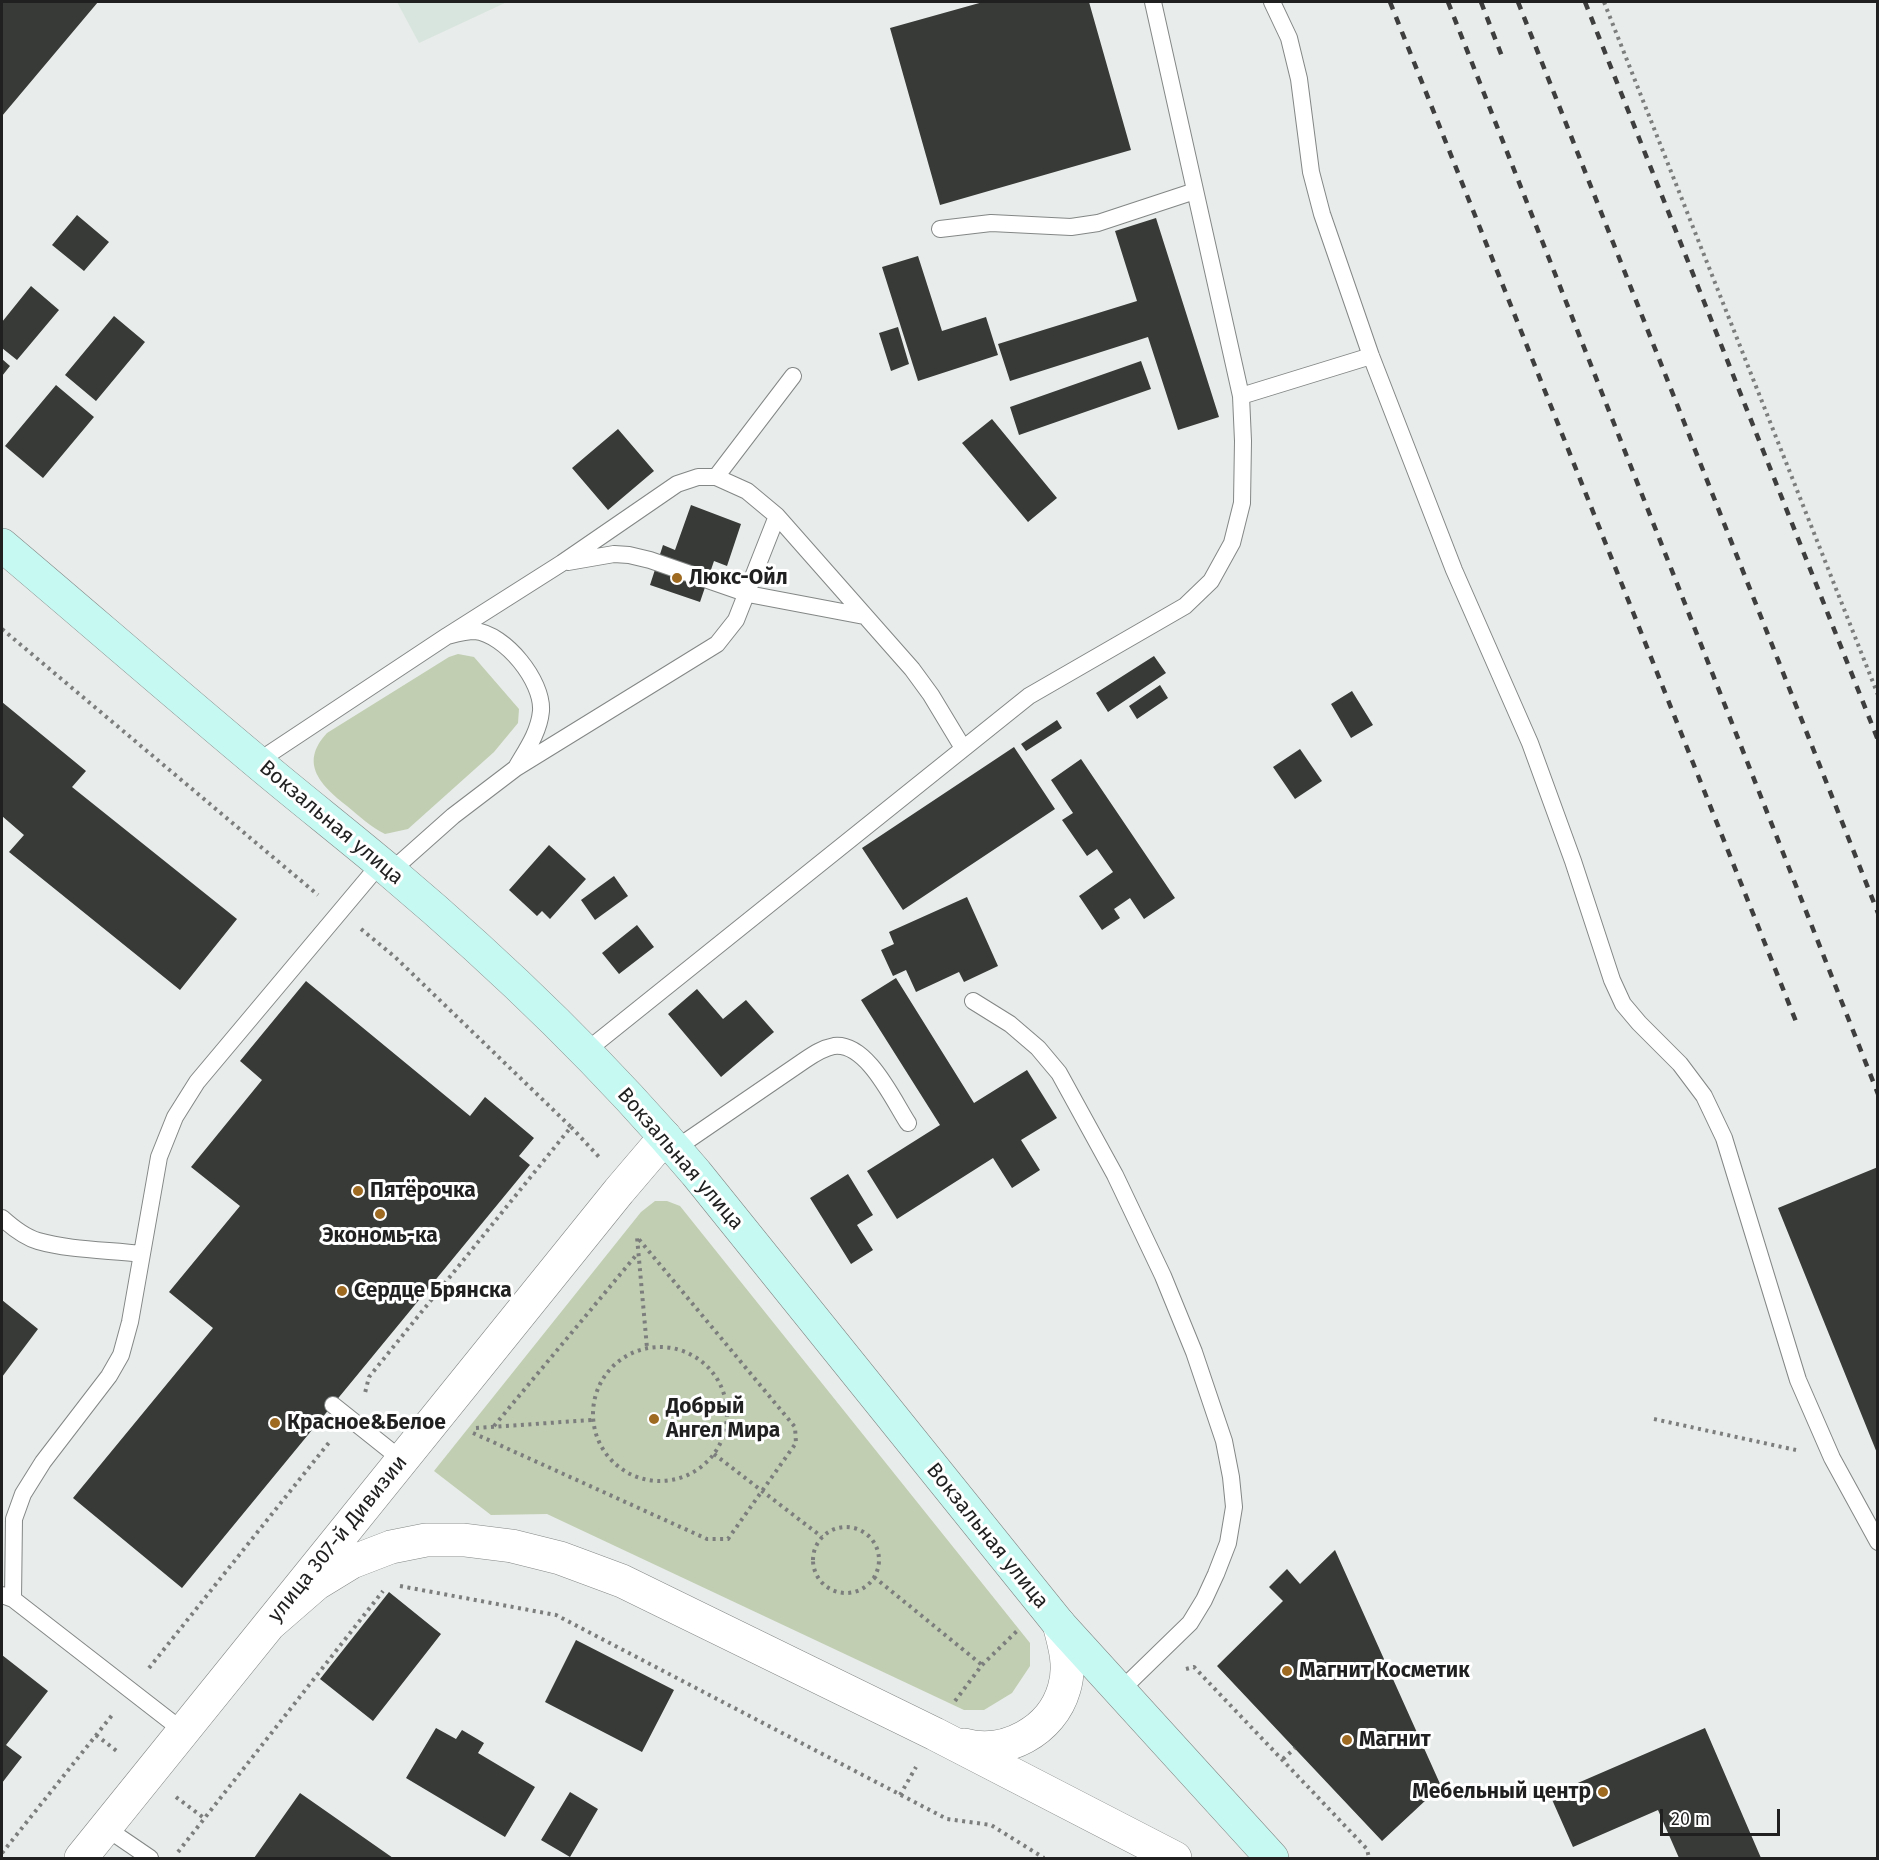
<!DOCTYPE html>
<html>
<head>
<meta charset="utf-8">
<style>
  body { margin:0 }
  #map { position:relative; width:1879px; height:1860px; overflow:hidden; background:#e8ecea; font-family:"Fira Sans",sans-serif }
  canvas { display:block }
  .frame { position:absolute; inset:0; border:3px solid #1f201f; pointer-events:none }
  .scale { position:absolute; left:1660px; top:1809px; width:120px; height:27px; box-sizing:border-box; border:3px solid #1f201f; border-top:0; padding-left:8px; font-size:18px; line-height:21px; white-space:nowrap; color:#1f201f; -webkit-text-stroke:4px #fff; paint-order:stroke }
</style>
</head>
<body>
<div id="map">
<canvas width="1879" height="1860"></canvas>
<div class="frame"></div>
<div class="scale">20 m</div>
</div>
<script>
const context = document.querySelector('canvas').getContext('2d');
context.lineJoin = 'round';
function fillPath(path, color) { context.fillStyle = color; context.fill(path, 'evenodd'); }
function trace(path, color, width, dash) { context.strokeStyle = color; context.lineWidth = width; context.lineCap = dash ? 'butt' : 'round'; context.setLineDash(dash || []); context.stroke(path); }
function drawText(font, color, halo, rows, align = 'center') {
  context.font = font + ' "Fira Sans",sans-serif'; context.lineWidth = 6; context.setLineDash([]); context.textBaseline = 'middle'; context.strokeStyle = halo; context.fillStyle = color; for (const [text, x, y, turn = 0] of rows) {
    context.save(); context.translate(x, y); context.rotate((+turn || 0) * Math.PI / 180); context.textAlign = isNaN(turn) ? turn : align; if (halo) context.strokeText(text, 0, 0); context.fillText(text, 0, 0); context.restore();
  }
}
const built = new Path2D(`
  M397 2H507L419 43Z`);
const green = new Path2D(`
  M458 654 474 657 519 709 518 723 494 752 408 829 385 834C371 827 360 817 347 806 322 786 298 764 327 733L449 657Z
  M655 1201H667L680 1206 1030 1643V1666L1012 1693 984 1710H964L547 1514 491 1515 434 1471 641 1212Z`);
const building = new Path2D(`
  M2 2H98L2 116Z
  M983 2H1089L1131 150 940 205 890 28Z
  M77 215 109 242 84 271 52 245Z
  M1156 218 1219 417 1178 430 1148 337 1010 381 998 344 1137 301 1115 231Z
  M918 256 942 331 986 317 998 355 918 381 882 267Z
  M31 286 59 310 17 360 2 348V322Z
  M114 316 145 342 96 401 65 375Z
  M898 327 909 364 891 371 879 333Z
  M2 359 10 366 2 376Z
  M1141 361 1151 389 1019 435 1010 407Z
  M56 385 94 417 43 478 5 446Z
  M992 419 1057 498 1028 522 962 443Z
  M618 429 654 471 608 510 572 468Z
  M691 505 741 524 727 566 714 561 700 602 650 585 663 545 675 550Z
  M1154 656 1166 673 1108 712 1096 693Z
  M1160 685 1168 698 1137 719 1129 706Z
  M1352 691 1373 725 1351 738 1331 704Z
  M2 702 86 771 72 787 237 919 180 990 9 852 24 835 2 816Z
  M1057 720 1062 728 1026 751 1021 744Z
  M1014 747 1055 809 903 910 862 848Z
  M1300 749 1322 781 1295 799 1273 767Z
  M1081 759 1175 898 1144 919 1130 898 1114 909 1120 918 1102 930 1079 896 1113 872 1097 849 1087 856 1062 820 1073 813 1051 780Z
  M549 845 586 879 550 919 542 911 537 916 509 890Z
  M614 876 628 896 595 920 581 900Z
  M967 897 998 966 964 982 959 972 916 992 906 970 893 976 881 950 894 944 889 932Z
  M637 925 654 947 619 974 602 953Z
  M896 978 974 1103 1027 1070 1057 1118 1021 1140 1040 1170 1012 1188 993 1158 897 1219 867 1171 940 1125 861 1000Z
  M306 981 470 1116 485 1097 534 1138 519 1156 530 1165 182 1588 73 1498 213 1328 169 1292 240 1206 191 1167 262 1080 240 1061Z
  M697 989 723 1019 746 1000 774 1032 721 1077 668 1014Z
  M1878 1167V1453H1877L1778 1208Z
  M848 1174 873 1215 857 1225 873 1250 851 1264 810 1198Z
  M2 1300 38 1329 2 1377Z
  M1335 1550 1441 1786 1382 1841 1217 1666 1283 1601 1269 1587 1287 1569 1300 1584Z
  M389 1592 441 1634 373 1721 320 1679Z
  M576 1640 674 1690 642 1752 545 1702Z
  M2 1655 48 1691 6 1745 22 1757 2 1783Z
  M436 1728 456 1739 462 1730 484 1743 478 1753 535 1787 505 1837 406 1778Z
  M1705 1728 1761 1858H1679L1658 1810 1573 1847 1550 1795Z
  M570 1792 598 1809 570 1857 541 1840Z
  M300 1793 393 1858H254Z`);
const path = new Path2D(`
  M1604 2 1878 695
  M2 629 318 895
  M361 929 395 957 571 1127 369 1377 365 1393
  M571 1127 599 1157
  M593 1414a67 67 0 1 1 134 0a67 67 0 1 1-134 0Z
  M1654 1419 1796 1450
  M494 1426 638 1253
  M476 1428 592 1420
  M473 1433 707 1539H728L796 1443 795 1427 637 1237 647 1348
  M714 1454 822 1537
  M813 1560a33 33 0 1 1 66 0a33 33 0 1 1-66 0Z
  M874 1577 982 1665
  M400 1586 556 1615 947 1819 991 1825 1044 1858
  M149 1668 331 1440
  M1186 1669 1194 1667 1367 1849 1369 1858
  M955 1701 982 1665 1017 1631
  M96 1735 118 1752
  M1283 1759 1295 1748
  M900 1795 916 1767
  M176 1797 204 1818
  M178 1852 383 1591
  M2 1853 113 1714`);
const service = new Path2D(`
  M1272 2 1289 38 1299 79 1311 172 1322 214 1371 356 1454 570 1530 743 1573 861 1612 980 1623 1004 1639 1023 1680 1064 1704 1096 1724 1138 1798 1380 1832 1458 1878 1542
  M940 229 991 223 1071 227 1098 223 1195 191
  M1241 396 1371 356
  M716 477 793 376
  M568 562 614 554 629 555 650 560 748 594 864 616
  M447 636 562 563 677 484 698 477H716L747 491 777 516 912 669 931 695 963 748
  M257 762 447 636C455 634 466 631 475 631 505 634 543 681 541 711 539 732 527 749 517 766
  M390 872 453 816 516 768 717 644 736 620 777 516
  M973 1001 1010 1024 1038 1048 1059 1073 1115 1175 1163 1276 1194 1352 1224 1441 1231 1477 1234 1507 1228 1543 1216 1574 1204 1600 1190 1623 1119 1692
  M585 1052 1029 696 1185 606 1211 581 1232 543 1242 503 1243 441 1241 396 1153 2
  M675 1149 805 1060C814 1054 823 1048 834 1046 867 1042 893 1100 908 1123
  M2 1218C12 1227 24 1237 38 1241 69 1250 109 1250 142 1254
  M333 1405 402 1460
  M2 1595 13 1599 183 1731
  M13 1599 14 1519 23 1494 43 1462 109 1376 121 1355 130 1322 159 1157 175 1117 197 1082 380 864
  M106 1828 150 1858`);
const tertiary = new Path2D(`
  M270 1624 316 1584 352 1562 391 1547 426 1540H464L512 1546 560 1558 622 1581 935 1734 1175 1858
  M964 1745C1005 1756 1052 1731 1064 1689 1071 1667 1065 1646 1059 1624
  M81 1858 619 1191 665 1137`);
const secondary = new Path2D(`
  M2 545C87 617 171 690 257 762 301 799 347 835 391 872 500 964 604 1064 696 1173L1059 1624 1272 1858`);
const rail = new Path2D(`
  M1390 2 1797 1024
  M1448 2 1878 1094
  M1481 2 1503 59
  M1518 2 1878 913
  M1585 2 1878 740`);
const markers = [
  [677,578,6,"#9e6a22"],
  [358,1191,6,"#9e6a22"],
  [380,1214,6,"#9e6a22"],
  [342,1291,6,"#9e6a22"],
  [654,1419,6,"#9e6a22"],
  [275,1423,6,"#9e6a22"],
  [1287,1671,6,"#9e6a22"],
  [1347,1740,6,"#9e6a22"],
  [1603,1792,6,"#9e6a22"]
];
const poiNames = [
  ["Люкс-Ойл",689,578],
  ["Пятёрочка",370,1191],
  ["Экономь-ка",380,1236,"center"],
  ["Сердце Брянска",354,1291],
  ["Добрый",666,1407],
  ["Ангел Мира",666,1431],
  ["Красное&Белое",287,1423],
  ["Магнит Косметик",1299,1671],
  ["Магнит",1359,1740],
  ["Мебельный центр",1591,1792,"right"]
];
const streetNames = [
  ["Вокзальная улица",331,823,40],
  ["Вокзальная улица",680,1159,49],
  ["Вокзальная улица",987,1536,51],
  ["улица 307-й Дивизии",338,1539,-51]
];
fillPath(built, '#d8e5de');
fillPath(green, '#c1ceb2');
fillPath(building, '#373a37');
trace(service, '#838785', 18);
trace(tertiary, '#838785', 34);
trace(secondary, '#838785', 34);
trace(path, '#7c7e7d', 4, [3, 4.5]);
trace(service, '#fff', 16);
trace(tertiary, '#fff', 33);
trace(secondary, '#c7f9f3', 33);
trace(rail, '#3d3e3d', 4.5, [8, 8]);
for (const [x, y, r, color] of markers) { const dot = new Path2D(); dot.arc(x, y, r, 0, 2 * Math.PI); context.fillStyle = color; context.fill(dot); trace(dot, '#fff', 2); }
drawText('bold 21px', '#1f201f', '#fff', poiNames, 'left');
drawText('21px', '#1f201f', '#fff', streetNames);
</script>
</body>
</html>
